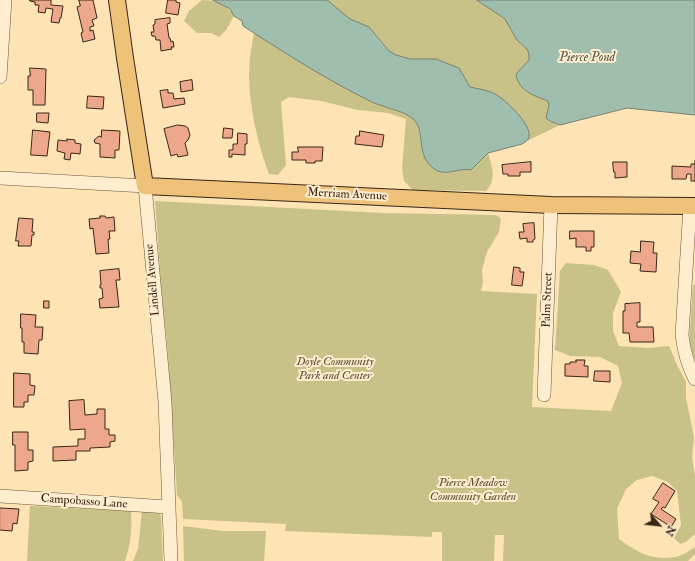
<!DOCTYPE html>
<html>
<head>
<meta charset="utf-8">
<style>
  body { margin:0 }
  #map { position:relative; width:695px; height:561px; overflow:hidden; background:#fee4b4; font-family:"IM FELL Double Pica",serif }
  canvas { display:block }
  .north { position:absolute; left:639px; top:505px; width:40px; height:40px; -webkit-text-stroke:3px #feedce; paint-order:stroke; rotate:118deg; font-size:11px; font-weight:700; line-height:16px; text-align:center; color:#382617 }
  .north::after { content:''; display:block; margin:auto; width:14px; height:18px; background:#382617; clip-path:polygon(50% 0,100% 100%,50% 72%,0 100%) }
</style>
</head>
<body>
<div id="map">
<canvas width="695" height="561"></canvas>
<div class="north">N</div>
</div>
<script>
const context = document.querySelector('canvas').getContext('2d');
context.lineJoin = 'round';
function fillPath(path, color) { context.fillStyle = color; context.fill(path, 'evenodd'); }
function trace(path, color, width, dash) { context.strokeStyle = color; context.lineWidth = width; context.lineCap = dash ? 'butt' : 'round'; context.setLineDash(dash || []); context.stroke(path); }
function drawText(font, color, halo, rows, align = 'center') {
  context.font = font + ' "IM FELL Double Pica",serif'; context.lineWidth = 4; context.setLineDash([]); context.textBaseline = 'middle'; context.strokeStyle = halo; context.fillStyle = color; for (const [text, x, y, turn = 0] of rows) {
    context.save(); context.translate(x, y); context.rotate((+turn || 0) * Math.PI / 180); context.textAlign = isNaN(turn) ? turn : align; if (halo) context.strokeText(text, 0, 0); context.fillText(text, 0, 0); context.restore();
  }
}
const green = new Path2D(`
  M202 0C216 0 227 4 234 16L226 30 219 37 211 33H197L184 21 189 11Z
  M327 0H477L505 19 517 40 527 49 529 54V60L516 74 527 92 548 101 549 105 546 118 550 121 560 125 527 141 529 136 495 94 470 87 459 68 436 59H410L396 55 389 51 369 27 350 19Z
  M254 32C289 55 324 77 361 96 368 100 375 104 383 106 394 110 405 111 414 119 426 129 415 154 433 168 446 178 458 167 471 170L488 153C492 166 497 180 486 191L413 190 404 181 402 168 406 119 388 113 358 110 321 101 289 97 281 102 286 165 278 175 269 174C256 139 246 94 250 57 251 49 253 41 254 32Z
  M155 201 384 213 496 215 501 219 499 232 487 252 482 270 483 282 481 291 537 294 532 407 611 411 622 383 618 366 600 357 570 356 555 350 560 271 566 263 594 265 608 270 621 292 613 313V331L619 346 648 348 669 346 677 365 686 382V398L694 437 692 457 695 477V534L686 542 680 544 674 538 681 525 677 491 668 482 652 476 637 480 626 489 617 509 619 539C637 552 651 561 675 557 682 556 689 551 695 547V554L688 561H503L504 535H495L494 561H442V532H432V537L285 531 286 524 183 519 182 502 177 495 168 354 162 296Z
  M693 285H695V361L689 342Z
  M30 506 131 511C132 530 131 543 125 561H27Z
  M142 511 158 512 161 516 163 561H133L138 549Z
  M183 526 223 531H266L264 561H184Z`);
const water = new Path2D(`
  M213 0H327L350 19 369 27 389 51 396 55 410 59H436L459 68 470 87C478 89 488 90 495 94 506 100 532 125 529 137 528 141 525 142 522 144L488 153 471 170C458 167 446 178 433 168 415 154 426 129 413 119 404 111 393 110 383 106 375 104 368 100 360 96 319 75 282 51 243 26L242 21 234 16 230 9Z
  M477 0H695V115L627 108 560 125 550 121 546 118 549 105 548 101C535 96 518 91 516 74L529 60V54L527 49 517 40 505 19Z`);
const building = new Path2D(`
  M30 0H51V5L63 6 61 18H60L59 23 51 22 53 9 46 8 45 13 38 12 39 5H35V2L30 1Z
  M79 0H93L97 18 92 20 94 26 90 27V31L93 30 95 39 83 42 81 33 83 32 77 7 80 6Z
  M168 0H176V2L180 3 178 15 166 13Z
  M170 18V23L167 24 169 38H170L171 42 173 41 174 47H171L172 49 161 51 160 40H156L155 36H152L151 32H154L153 25 155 24V20Z
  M30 68 46 69 45 105H33V90H28V76H30Z
  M192 80 193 90 181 92 180 82Z
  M168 90V93H173L174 99 184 98 185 104 163 108 160 91Z
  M88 96 104 97 103 109 87 108Z
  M37 113H49L48 123 37 122Z
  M178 125 185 126 188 128 190 135 188 140 185 143 188 155 178 157 177 154 171 156 164 129Z
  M224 128 233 129 232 138H223Z
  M33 130 50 132 47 156 31 155Z
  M102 130 120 131 119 150H115V158L100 157V144L95 143 94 140 99 136 101 137Z
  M360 131 384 135 382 147 355 144 356 136H359Z
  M238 133 247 134V144H245V155L232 154V157H229V150H233V144H237Z
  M67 139 75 140V143L81 144 80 154 71 153 70 160 64 159 65 153 57 151 58 140 67 141Z
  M298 147H323L322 161H315V163H306V160H292V152H298Z
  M695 161V181H691V174H687L686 179H672V166L691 167V164H695Z
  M531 162V172H520V176H508V174H503L502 165Z
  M613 162H627V177L615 178V172H614Z
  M100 216H105L106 218 114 217 115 231H109L110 239H108L109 253 96 254 93 228 90 229 89 219 100 218Z
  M19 218 33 219 32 232H34V235H32L31 246H18L19 241H16Z
  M534 223 535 239 533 240V242H527V238L520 239 519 232H524L523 224Z
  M570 231H594V247H591V251H586V247H576V238L570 239Z
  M641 241 654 242 653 253H657L656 272 640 271 641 264 630 263 631 251 640 252Z
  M514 267 520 268V272H524L522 286 512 285Z
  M119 269 120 280H116L119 307 100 308 99 299 103 298 102 288H100V285H101L100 271Z
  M44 301H49V308H44Z
  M640 303V322H637V327H653L654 342H630L629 333H623V311H625V304Z
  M21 314 36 315 35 327H43L42 340H39L38 354 24 353V342H22V328H21Z
  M576 360H585L584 366H588V377L565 376V364H570V362H576Z
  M595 371H610V382L594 381Z
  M14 373 30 374V385L35 386 34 395H28V402H24V407H14Z
  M84 400 85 415 97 414V409H105V429H109V435H115V441L110 442V447L90 448V451H76V460L53 461V447L78 446V439H85V429L70 430 69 401Z
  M13 432H28V450H33V461L28 462V470L15 471V445H13Z
  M663 483 675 491 665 508 663 507 661 509 676 519 671 527 651 514 659 502 653 499Z
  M0 508 19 509 17 524 13 523 12 531 0 530Z`);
const minor = new Path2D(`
  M0 77 5 0
  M0 178 145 186 165 402 171 561
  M690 206 682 335C684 351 687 364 695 379
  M544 395 551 205
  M0 496 168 507`);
const major = new Path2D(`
  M117 0 125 58 145 186 551 205 695 206`);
const streetNames = [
  ["Merriam Avenue",347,195,3],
  ["Lindell Avenue",153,280,-95],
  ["Palm Street",548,300,-88],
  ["Campobasso Lane",84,502,4]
];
const parkNames = [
  ["Doyle Community",335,362],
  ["Park and Center",335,376],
  ["Pierce Meadow",473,483],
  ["Community Garden",473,497]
];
const waterNames = [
  ["Pierce Pond",587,58]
];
fillPath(green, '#c8c288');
fillPath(water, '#a0beae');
trace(water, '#768172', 1);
fillPath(building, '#eda88b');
trace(building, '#382617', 1);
trace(minor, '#6a563e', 14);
trace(major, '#382617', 18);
trace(minor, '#feedce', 13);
trace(major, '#efc27a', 16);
drawText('12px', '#382617', '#feedce', streetNames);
drawText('italic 12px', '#5c4d33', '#feedce', parkNames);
drawText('italic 13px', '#575444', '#feedce', waterNames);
</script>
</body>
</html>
